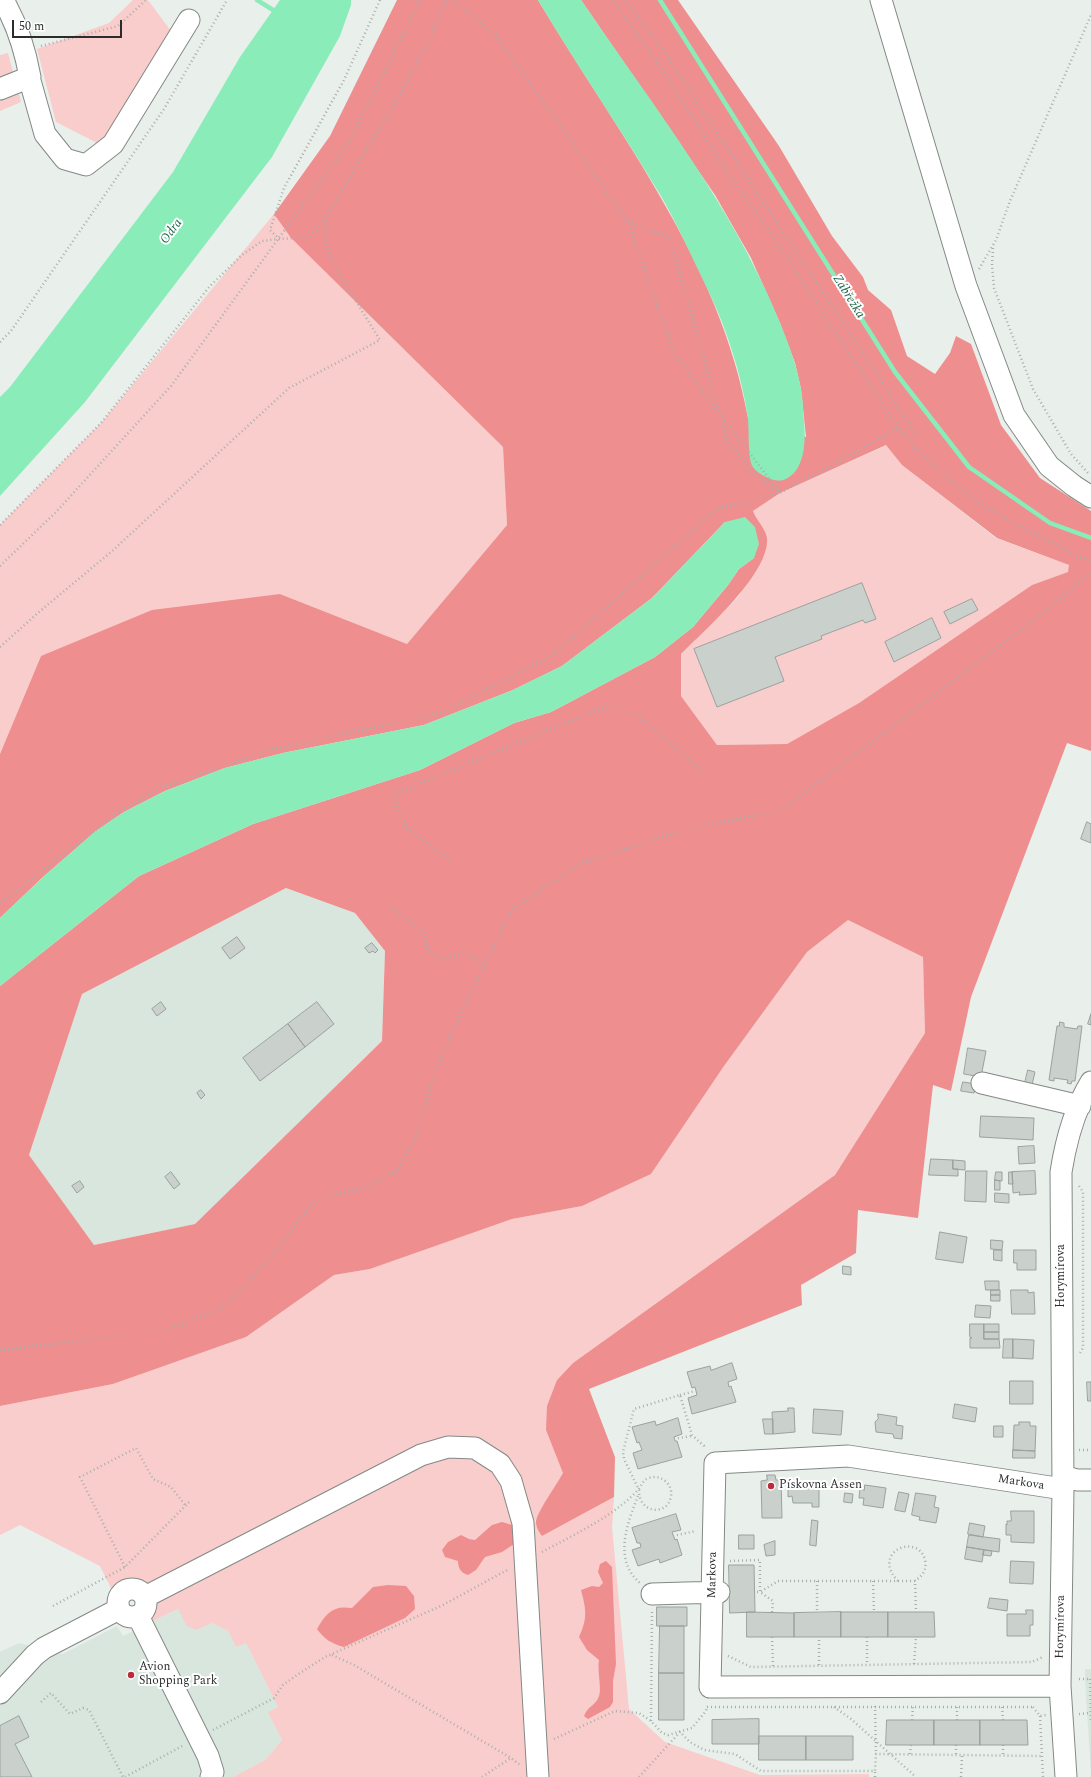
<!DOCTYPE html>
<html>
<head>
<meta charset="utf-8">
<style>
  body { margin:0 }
  #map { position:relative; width:1091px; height:1777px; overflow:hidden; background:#e9efeb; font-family:Spectral,serif }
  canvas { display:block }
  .scale { position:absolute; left:12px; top:20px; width:110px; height:18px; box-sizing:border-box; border:2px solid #2b2d2c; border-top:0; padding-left:5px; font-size:12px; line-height:14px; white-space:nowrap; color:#2b2d2c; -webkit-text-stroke:3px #fff; paint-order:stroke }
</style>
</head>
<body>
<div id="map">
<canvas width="1091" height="1777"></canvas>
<div class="scale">50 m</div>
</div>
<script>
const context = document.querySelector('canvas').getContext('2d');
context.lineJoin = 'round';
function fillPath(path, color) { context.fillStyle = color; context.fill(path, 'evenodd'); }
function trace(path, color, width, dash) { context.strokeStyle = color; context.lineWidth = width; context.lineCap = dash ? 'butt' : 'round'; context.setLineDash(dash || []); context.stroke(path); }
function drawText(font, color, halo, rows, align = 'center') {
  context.font = font + ' Spectral,serif'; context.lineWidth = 4; context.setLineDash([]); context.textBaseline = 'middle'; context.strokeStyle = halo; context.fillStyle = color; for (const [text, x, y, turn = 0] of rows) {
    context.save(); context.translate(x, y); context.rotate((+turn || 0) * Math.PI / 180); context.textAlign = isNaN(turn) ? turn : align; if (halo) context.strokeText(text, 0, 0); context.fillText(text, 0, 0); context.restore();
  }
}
const built = new Path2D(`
  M286 888 355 913 385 951 382 1041 195 1224 94 1245 29 1155 82 994Z
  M178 1609 197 1630 212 1623 228 1631 236 1647 246 1642 278 1707 269 1712 282 1740 265 1760 233 1777H0V1652L19 1643 63 1654 117 1626 123 1636Z
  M1085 1669H1091V1773L1085 1679Z`);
const green = new Path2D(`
  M133 0H148L174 35 101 145 56 122 37 49 109 23Z
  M8 53 21 102 0 111V55Z
  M274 214 291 238 503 447 507 525 407 644 280 594 41 656 0 754V525L101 423Z
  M887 445 902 465 996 538 1069 565V572L1032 585 859 703 787 744 717 745 681 696V654L739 596 767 537 753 511 780 493Z
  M848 920 923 957 925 1033 835 1175 573 1363 557 1380 546 1430 564 1473 543 1506 535 1521 542 1536 614 1497 612 1527 629 1709 665 1742 760 1775 869 1774V1777H233L265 1760 282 1740 268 1712 278 1707 246 1643 236 1647 228 1631 212 1623 197 1630 187 1626 178 1609 151 1622C150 1615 153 1609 152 1604 148 1577 130 1581 112 1590L100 1566 20 1525 0 1535V1406L113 1384 246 1337 334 1275 370 1269 512 1219 582 1206 651 1174 724 1066 807 952Z`);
const forest = new Path2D(`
  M397 0H538C618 134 720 261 748 418L806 437 801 389 795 363 780 323 751 258 715 195 581 0H678L779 146 832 236 863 277 868 290 891 310 907 356 935 374 950 353 956 336 971 344 1001 425 1040 478 1091 511V751L1067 743 971 997 951 1091 933 1085 918 1218 858 1210 856 1253 801 1285 802 1305 589 1389 615 1457 614 1497 542 1536C539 1532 536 1527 536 1522 536 1513 558 1483 563 1473L546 1430 547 1406 557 1380 573 1363 835 1175 925 1033 923 957 848 920 807 952 724 1066 651 1174 582 1206 512 1219 370 1269 334 1275 246 1337 113 1384 0 1406V986L139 876 253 824 420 770 514 723 551 712 655 657 693 627 728 585 739 569 754 558 725 522 652 598 562 666 513 690 424 725 283 753 225 768 165 791 124 812 96 831 43 877 0 918V754L41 656 152 610 280 594 407 644 507 525 503 447 291 238 274 214 330 136ZM886 445 902 465 997 538 1069 565 1068 572 1032 585 859 703 787 744 717 745 681 696V654C705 630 770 573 767 538 766 530 756 519 753 511L780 493ZM286 888 355 913 385 951 382 1041 195 1224 94 1245 29 1155 82 994Z
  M502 1522 512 1525 518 1533 514 1544 502 1552 485 1557 476 1570 468 1575C461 1573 458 1568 458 1561L445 1557 442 1550 448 1542 461 1535 469 1539 475 1540 492 1525Z
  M606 1561 612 1567 616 1664 613 1681V1702L610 1707 588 1719 584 1716C588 1705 596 1706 599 1696 602 1689 597 1671 599 1660L587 1650 579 1637C588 1618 586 1609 581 1590L592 1586 599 1587 603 1583 598 1572 600 1564Z
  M388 1585 406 1586 414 1596 415 1609 405 1618 344 1647C332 1644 324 1639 317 1629 326 1613 333 1605 352 1608L373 1587Z`);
const water = new Path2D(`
  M280 0H351V5L340 36 272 157 85 402 0 496V397L10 387 173 172 240 57Z
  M538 0H581C647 97 719 188 768 295 781 325 795 356 801 389 803 400 803 411 804 422 806 441 805 473 783 480 774 483 754 473 751 463 748 453 749 431 748 419 744 390 736 361 726 333 717 307 704 282 692 257 681 234 670 210 656 188 618 125 576 64 538 0Z
  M745 517 755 527 759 544 754 558 739 569 728 585 693 627 655 657 551 712 514 723 420 770 253 824 139 876 0 986V918L43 877 96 831 124 812 165 791 225 768 283 753 424 725 513 690 562 666 652 598 725 522Z`);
const stream = new Path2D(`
  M257 0 278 13
  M660 0 895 372 969 467 1050 523 1091 538`);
const building = new Path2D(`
  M862 583 876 619 865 623 863 620 821 636 822 639 775 657 784 681 717 707 694 649Z
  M972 599 978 610 950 624 944 612Z
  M932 618 941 638 894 662 885 642Z
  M1087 822 1091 824V843L1081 839Z
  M237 937 245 948 230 959 222 948Z
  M372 943 378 950 375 953 373 951 369 953 365 948Z
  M161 1002 166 1009 157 1016 152 1009Z
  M317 1002 334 1024 305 1047 288 1024Z
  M1091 1014V1025L1088 1024Z
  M1060 1022 1064 1023V1027L1077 1029 1078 1026H1082L1075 1081H1072L1071 1084 1067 1083 1068 1080 1054 1078V1081L1049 1080 1057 1026H1059Z
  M288 1024 305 1047 260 1081 243 1058Z
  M968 1048 986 1051 981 1077 964 1074Z
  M1028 1070 1035 1072 1032 1085 1025 1083Z
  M963 1082 976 1084 974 1093 961 1091Z
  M201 1090 205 1095 201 1099 197 1093Z
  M981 1116 1034 1118 1033 1140 980 1137Z
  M1034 1146 1035 1163 1019 1164 1018 1147Z
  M931 1159 953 1160V1169H958V1176L929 1175Z
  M953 1160 965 1161V1170L953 1169Z
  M966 1171H987L986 1202 965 1201Z
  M1035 1171 1036 1194 1019 1195 1020 1192 1013 1193 1012 1172Z
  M171 1172 180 1184 174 1189 165 1177Z
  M996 1172H1002V1181L995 1180Z
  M1009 1172H1012L1013 1184H1009Z
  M995 1180 1000 1181V1190H995Z
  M80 1181 84 1187 77 1193 72 1186Z
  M995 1193 1009 1194V1203L995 1202Z
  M940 1232 967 1237 963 1263 936 1259Z
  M991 1240 1003 1241 1002 1250 991 1249Z
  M994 1250H1002V1261L994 1260Z
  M1014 1250H1036V1270H1017V1263H1014Z
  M843 1266 851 1267V1275L843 1274Z
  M985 1281H999V1290H986Z
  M991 1290H1000V1295H991Z
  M1011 1290H1028V1293L1034 1292 1035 1314H1012Z
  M991 1295H1000V1301H991Z
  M976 1305 991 1306 990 1318 975 1317Z
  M970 1324H984V1339H999L1000 1348H970V1338H972L970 1337Z
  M984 1324H999V1332H984Z
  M984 1332H999V1339H984Z
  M1004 1339H1013V1358H1003Z
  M1013 1339 1034 1340 1033 1359 1013 1358Z
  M732 1363 737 1379 728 1382 729 1387 731 1386 736 1402 692 1414 688 1398 697 1395 695 1387 692 1388 687 1372 710 1366 711 1370Z
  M1010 1381H1033V1404H1010Z
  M1087 1382H1091V1401H1088Z
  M955 1404 977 1408 975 1422 953 1418Z
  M788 1408H794L795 1432 773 1434 772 1412 788 1411Z
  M814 1409 843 1411 841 1435 813 1433Z
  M878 1414 897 1417 896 1425 903 1426 902 1439 894 1438 893 1434 876 1432 875 1422 878 1419Z
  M678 1418 682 1434 674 1437 675 1441H677L682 1457 638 1469 633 1453 642 1450 639 1442 637 1443 632 1427 655 1421 656 1425Z
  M763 1419H773V1434H765Z
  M1019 1422H1030V1426H1036L1035 1451 1013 1450 1014 1425H1019Z
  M994 1426H1003V1437H994Z
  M1013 1450 1035 1451V1458H1013Z
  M767 1475H775L776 1480H781L782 1518H762L761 1481 767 1480Z
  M793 1482H819V1507H812V1503H793L792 1496 788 1497V1488H793Z
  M865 1485 886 1488 883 1508 863 1505 864 1498H859L860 1489 864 1490Z
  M899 1492 909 1494 905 1512 895 1510Z
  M845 1493 853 1494 852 1503 844 1502Z
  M916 1493 936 1496 934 1507 939 1508 936 1523 919 1520 920 1517 912 1515Z
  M1011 1511H1034V1543L1011 1542V1535H1006V1524L1007 1525V1521H1011Z
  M676 1514 681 1530 672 1532 675 1540 677 1539 682 1555 660 1563 659 1559 638 1566 632 1550 641 1547 640 1543H637L632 1528Z
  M812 1520 818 1521 816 1546 810 1545Z
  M970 1523 985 1526 983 1537 968 1534Z
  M739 1535H754V1549H739Z
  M969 1535 1000 1539 999 1552 967 1547Z
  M775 1541V1555L766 1556 764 1545Z
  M967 1547 984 1550 982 1562 965 1559Z
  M984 1550 992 1551 991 1556 983 1555Z
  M1011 1561 1034 1562 1033 1584 1010 1583Z
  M729 1565H754L755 1612 730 1613Z
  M990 1598 1008 1600 1007 1611 988 1608Z
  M657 1607H687V1626H657Z
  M1026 1610H1033V1625H1030V1636H1007V1614H1026Z
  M747 1612 794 1613V1637H747Z
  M841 1612H888V1637H841Z
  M841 1612V1637H794V1613Z
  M888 1612H934L935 1637H888Z
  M660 1626H684V1673H659Z
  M659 1673H684V1720H659Z
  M19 1716 29 1737 15 1744 32 1777H0V1726Z
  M759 1719V1744H712V1720Z
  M887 1720H934V1745H886Z
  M934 1720H980V1745H934Z
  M980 1720H1027L1028 1745H980Z
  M759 1736H806V1760H759Z
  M806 1736H853V1760H806Z`);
const path = new Path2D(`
  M380 0 344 80 284 188 270 230 279 239 310 237 326 217 393 106 426 47 446 0
  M452 0 496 35 628 222 675 355 780 493
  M613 0 654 57 728 173 776 240 827 320 899 428 915 448 961 489 988 509 1078 557 1091 561
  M626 0 661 48 869 362 914 433 915 447
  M41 46 118 26 146 0
  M628 222 669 237 719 410
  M993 248 992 265 994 288 1033 389 1071 454 1088 473
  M979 269 996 240 1010 201 1091 15
  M0 342 11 331 164 109 227 0
  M720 415 727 440 755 475 778 491
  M0 525 101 423 210 286 242 255 262 241 278 239
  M0 566 56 512 171 386 351 139 420 0
  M0 647 39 612 111 552 289 388 380 340 336 269 326 243V217
  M449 860 407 828 392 795 604 707 636 714 706 774
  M0 903 123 809 157 789 273 749 441 713 553 655 716 509 780 493 899 428
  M389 906 424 932 427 949 444 960 464 952 485 965
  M1079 1186 1083 1192V1348L1080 1353
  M0 1350 167 1330 223 1307 243 1288 276 1250 314 1201 367 1186 397 1171 417 1134 436 1069 465 1005 512 910 581 863 681 831 783 809 1043 613 1091 572
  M680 1395 695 1391
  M674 1439 691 1436
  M1079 1450H1091
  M638 1496C627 1524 613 1560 640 1583
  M673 1536 696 1531
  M542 1552C568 1538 595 1525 619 1507 625 1502 632 1497 637 1491 642 1486 642 1480 649 1478 661 1474 673 1484 671 1496 668 1517 638 1513 639 1490L624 1459 623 1452 634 1409 680 1395 692 1435 704 1446V1449
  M730 1561 760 1560V1592H755
  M125 1567 80 1477 136 1448 153 1479 171 1487 186 1506
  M817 1581V1612
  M873 1581 874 1612
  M898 1581C870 1552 918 1532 925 1560 927 1570 923 1575 915 1581
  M53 1606 125 1567 191 1500
  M772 1612 773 1601 760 1592 778 1581H915L916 1612
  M772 1637 773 1666
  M867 1637V1664
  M332 1655 354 1665 511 1758 520 1765
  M728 1656 751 1667 1032 1662 1043 1657
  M914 1664 916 1637
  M819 1665V1637
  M1079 1679H1091
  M1090 1679 1091 1722
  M41 1702 51 1693 70 1714 83 1708 89 1710 123 1777
  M875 1706 876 1754
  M707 1707H1033
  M834 1707 851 1719 916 1777
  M1002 1707 1003 1720
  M1033 1707 1040 1716 1046 1715
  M1079 1714 1091 1713
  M1040 1716 1043 1777
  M912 1720 913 1707
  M957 1720V1707
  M651 1721 652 1611
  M213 1730 274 1698 283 1685 297 1675 325 1657 443 1605 509 1569
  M554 1739 615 1711 639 1713 651 1721 662 1733 668 1735 692 1728 706 1711 707 1706
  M956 1745V1755
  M1003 1745V1755
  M910 1754 911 1745
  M125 1777 184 1745
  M482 1777 511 1758
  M639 1777 680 1732 690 1742 704 1750 735 1754 761 1771H875L876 1754 1042 1756
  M875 1777V1771
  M961 1777 962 1755`);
const minor = new Path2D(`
  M881 0 966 286 1014 415 1049 466 1074 486 1091 497
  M29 77 45 134 65 159 86 165 113 144 189 20
  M0 89 30 77C25 49 17 24 3 0
  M982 1083 1080 1106
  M1063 1476 1077 1480H1091
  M118 1603a14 14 0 1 1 28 0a14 14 0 1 1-28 0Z
  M652 1594 719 1592
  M145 1597 421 1455 448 1447 475 1448 500 1464 511 1481 523 1523 538 1777
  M138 1616 208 1756 213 1772 211 1777
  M1060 1686 710 1687 715 1463 848 1456 1063 1489
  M0 1693 35 1655 44 1648 119 1609
  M1066 1777 1060 1686 1063 1489 1061 1172C1066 1140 1074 1110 1091 1082`);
const markers = [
  [771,1486,4,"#bd2c3c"],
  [131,1675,4,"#bd2c3c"]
];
const streetNames = [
  ["Horymírova",1062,1276,-90],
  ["Markova",1021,1483,9],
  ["Markova",713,1575,-89],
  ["Horymírova",1061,1627,-89]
];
const poiNames = [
  ["Pískovna Assen",779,1486],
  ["Avion",139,1668],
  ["Shopping Park",139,1682]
];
const waterNames = [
  ["Odra",172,232,-54],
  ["Zábřežka",848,297,58]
];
fillPath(built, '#d8e6de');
fillPath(green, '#f9cdcb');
fillPath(forest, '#ef8e8e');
fillPath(water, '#8aecb9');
trace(stream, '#8aecb9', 4.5);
fillPath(building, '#cad1cd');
trace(building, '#9ba19e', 1);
trace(minor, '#838985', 23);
trace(path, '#aaafac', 2.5, [1, 3]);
trace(minor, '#fff', 21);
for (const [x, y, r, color] of markers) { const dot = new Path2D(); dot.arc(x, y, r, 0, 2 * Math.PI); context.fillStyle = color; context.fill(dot); trace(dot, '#fff', 1.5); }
drawText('12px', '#2b2d2c', '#fff', streetNames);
drawText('12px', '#2b2d2c', '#fff', poiNames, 'left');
drawText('italic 13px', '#1e6545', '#fff', waterNames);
</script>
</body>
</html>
